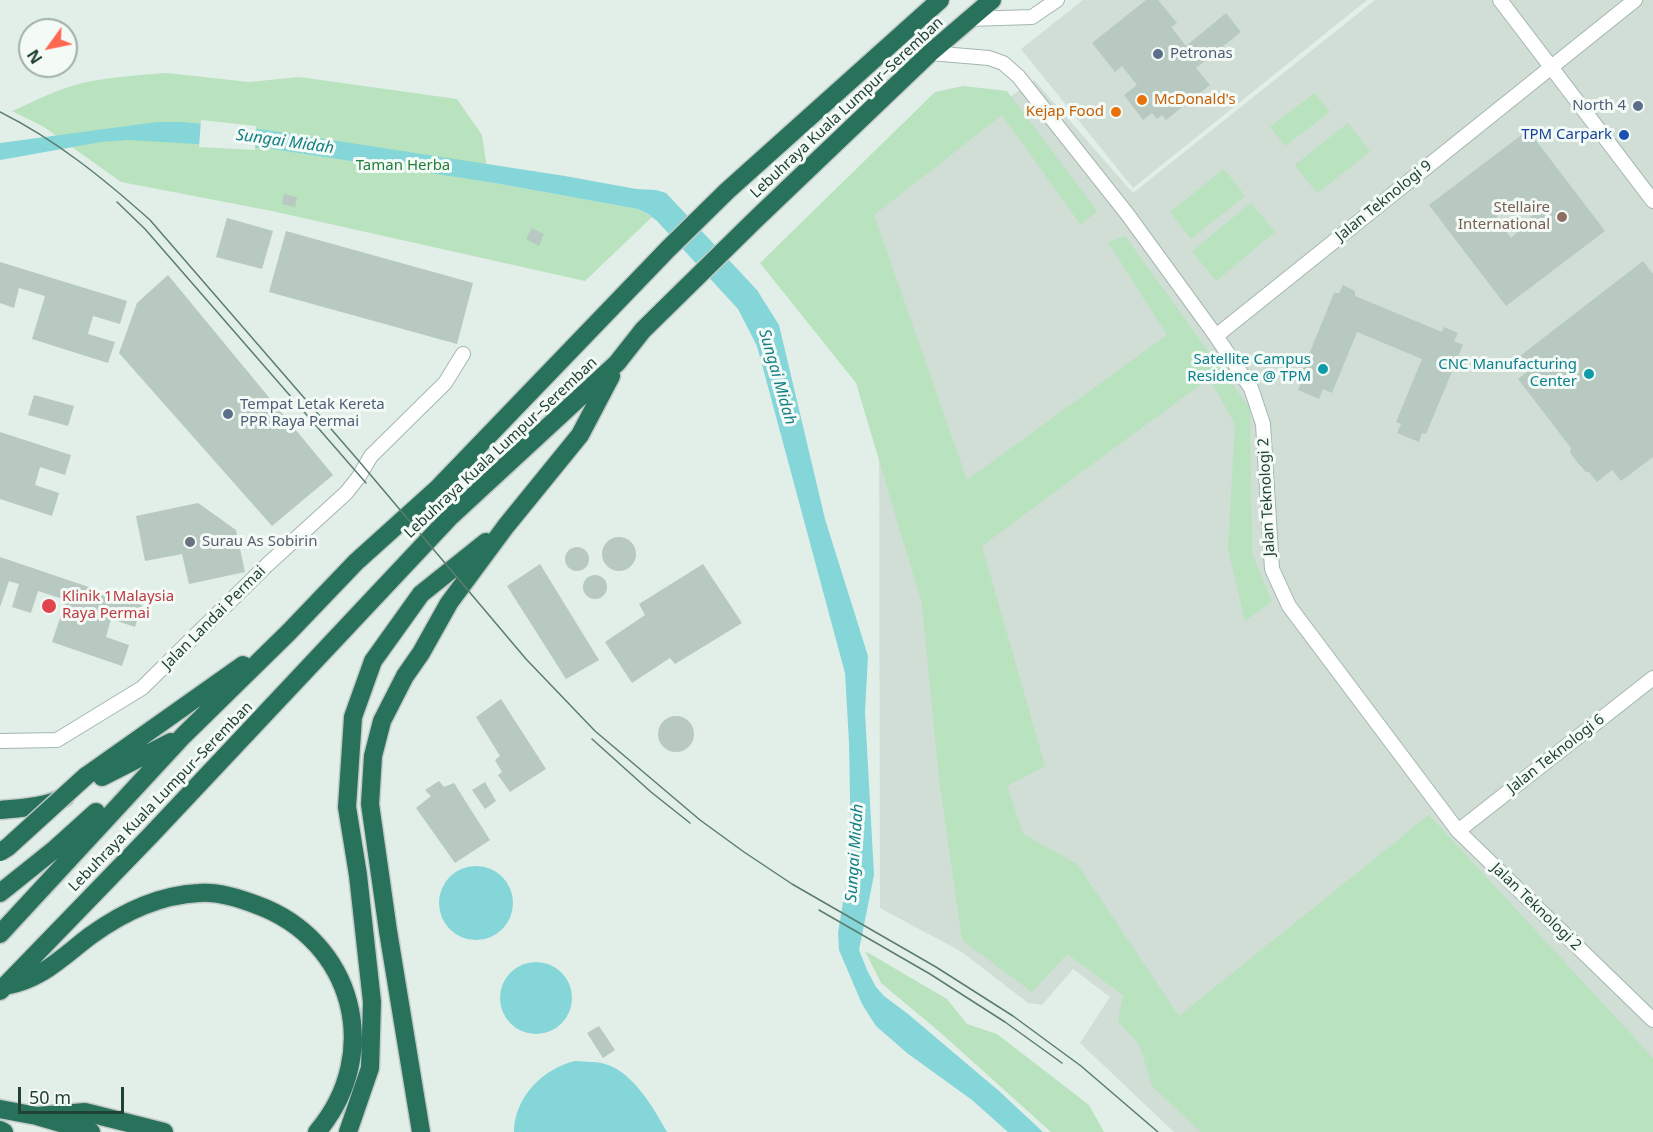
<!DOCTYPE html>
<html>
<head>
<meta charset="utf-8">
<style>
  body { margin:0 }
  #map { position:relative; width:1653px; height:1132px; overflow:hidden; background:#e2eee8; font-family:"Noto Sans",sans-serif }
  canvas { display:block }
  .north { position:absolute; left:18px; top:18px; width:60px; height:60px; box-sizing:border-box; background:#f4faf6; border:2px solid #9fb0a9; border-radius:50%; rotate:237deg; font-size:16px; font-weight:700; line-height:24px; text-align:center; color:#204235 }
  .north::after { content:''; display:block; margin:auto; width:21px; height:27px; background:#ff6750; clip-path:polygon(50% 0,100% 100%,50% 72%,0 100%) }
  .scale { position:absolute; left:18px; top:1087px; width:106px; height:27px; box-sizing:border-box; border:3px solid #204235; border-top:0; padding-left:8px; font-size:18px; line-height:21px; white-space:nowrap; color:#204235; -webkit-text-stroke:4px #f4faf6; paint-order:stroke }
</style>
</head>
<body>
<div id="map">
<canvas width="1653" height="1132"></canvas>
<div class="north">N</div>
<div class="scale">50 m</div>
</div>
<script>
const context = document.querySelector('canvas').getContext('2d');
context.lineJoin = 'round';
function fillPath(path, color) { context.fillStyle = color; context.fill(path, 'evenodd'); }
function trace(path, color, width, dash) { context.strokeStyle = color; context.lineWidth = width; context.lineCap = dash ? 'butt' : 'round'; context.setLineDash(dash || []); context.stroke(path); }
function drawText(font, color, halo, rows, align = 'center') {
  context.font = font + ' "Noto Sans",sans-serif'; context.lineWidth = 6; context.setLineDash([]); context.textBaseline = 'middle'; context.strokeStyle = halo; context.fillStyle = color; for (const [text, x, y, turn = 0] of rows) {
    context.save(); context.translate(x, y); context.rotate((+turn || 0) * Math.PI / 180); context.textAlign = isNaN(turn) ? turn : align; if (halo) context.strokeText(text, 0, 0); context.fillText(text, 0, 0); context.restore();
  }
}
const built = new Path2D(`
  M1083 0H1367L1133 188 1021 49Z
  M1375 0H1653V1132H1174L1080 1043 1110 997 1073 969 1042 1005 1028 1003 962 952 880 908 879 363 839 233 996 107 1034 80 1133 193Z`);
const green = new Path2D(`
  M167 73 249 82 299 77 457 99 482 135 489 182 638 209 652 217 585 281 272 211 121 182 44 127 12 111C35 101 58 89 82 83 110 77 139 75 167 73Z
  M963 86 1007 91 1097 211 1081 225 1002 115 874 215 967 480 1167 335 1108 242 1125 236 1250 409 1252 553 1272 602 1245 621 1228 549 1235 424 1209 378 982 546 1045 766 1007 786 1023 834 1077 864 1179 1016 1429 815 1653 1058V1132H1201L1152 1086 1140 1046 1118 1021 1123 995 1067 954 1032 992 962 940 939 778 922 604 856 383 760 263 935 92Z
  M1315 93 1330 112 1285 146 1270 127Z
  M1348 123 1370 152 1317 193 1295 165Z
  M1224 169 1245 196 1191 239 1170 212Z
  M1251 203 1275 232 1216 281 1192 251Z
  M865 951 947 999 967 1024 997 1034 1089 1105 1104 1132H1051L942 1034 881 983Z`);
const water = new Path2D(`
  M157 122H182L266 130 565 176 636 189 656 190 666 193 757 290 779 325 825 519 868 656 865 712 874 875 859 950 867 970 876 987 884 996 908 1014 999 1091 1043 1132H1008L972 1100 907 1053 876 1026 862 1004 839 950 838 933 851 853 849 742 845 673 757 346 738 309 657 221 648 214 638 209 489 182 266 148 128 140 101 142 0 160V143Z
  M439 903a37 37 0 1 1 74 0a37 37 0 1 1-74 0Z
  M500 998a36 36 0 1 1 72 0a36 36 0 1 1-72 0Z
  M575 1061C586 1062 598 1061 608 1065 634 1074 654 1109 667 1132H514C514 1097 544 1068 575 1061Z`);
const pier = new Path2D(`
  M201 120 256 126 255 150 199 147Z`);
const building = new Path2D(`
  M1146 0H1158L1177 23 1171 27 1186 46 1226 13 1241 32 1196 68 1210 85 1166 120 1162 115 1157 119 1152 113 1143 120 1124 95 1137 85 1122 66 1115 72 1092 43Z
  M1528 130 1605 231 1506 306 1429 205ZM1518 196 1533 215 1520 225 1522 228 1511 238 1497 219 1498 211Z
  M284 194 297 197 295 207 282 204Z
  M227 218 273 231 262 269 216 257Z
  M532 228 544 234 539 246 526 239Z
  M286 231 473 283 457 344 269 292Z
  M1643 261 1653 274V457L1621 481 1612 470 1597 482 1589 472H1586L1577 462 1570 452 1571 448 1518 379 1531 369 1520 356Z
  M0 262 127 301 120 324 93 316 88 334 115 342 108 363 32 339 45 296 19 288 14 308 0 303Z
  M168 275 333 475 272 526 119 353 137 303Z
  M1343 285 1355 291V296L1442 332 1444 327 1458 333 1454 341 1463 345 1426 434 1422 433 1419 442 1397 433 1401 424 1396 422 1422 359 1357 332 1332 393 1323 389 1319 399 1298 390 1302 380 1299 379 1334 293H1339Z
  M34 395 74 406 68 426 28 415Z
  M0 432 71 455 65 475 40 467 35 485 59 493 52 516 0 499Z
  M198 503 236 530 245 572 189 584 182 554 145 561 136 516Z
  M602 554a17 17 0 1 1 34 0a17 17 0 1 1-34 0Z
  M565 559a12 12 0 1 1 24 0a12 12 0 1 1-24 0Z
  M0 557 142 605 135 627 111 619 106 637 129 645 122 666 52 642 66 600 38 591 31 613 12 607 19 584 9 581 0 607Z
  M540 564 599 660 566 679 507 586Z
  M703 564 742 623 675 664 670 658 632 683 605 642 645 615 639 604Z
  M583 587a12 12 0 1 1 24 0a12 12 0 1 1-24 0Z
  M501 699 546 769 510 792 498 775 502 772 495 760 500 756 476 717Z
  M658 734a18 18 0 1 1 36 0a18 18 0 1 1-36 0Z
  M439 781 444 787 454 783 490 840 455 863 416 808 431 796 425 790Z
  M485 782 496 801 485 809 472 790Z
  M599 1026 615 1050 603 1058 587 1033Z`);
const street = new Path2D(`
  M1500 0 1653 201
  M969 19 1032 17 1057 0
  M930 53 989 58 1003 63 1018 76 1128 215 1216 336 1251 388 1263 424 1272 569 1289 606 1458 831 1653 1020
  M1216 336 1635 0
  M0 741 57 740 142 688 267 565 346 493 358 478 371 456 445 383 463 354
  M1458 831 1653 678`);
const highway = new Path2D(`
  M86 776 243 665
  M102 777 171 742
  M0 810C21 808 45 807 65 797
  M0 893 55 849 96 812
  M0 934 183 736 289 632 356 562 437 489 668 249 727 191 940 0
  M5 986C42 979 61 958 90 936 123 912 158 895 199 893 218 891 239 898 257 905 353 940 384 1053 317 1132
  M0 991 151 835 449 518 617 363 643 330 756 219 930 53 992 0
  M0 1109 37 1116 91 1132
  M37 1116 85 1112 164 1132
  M0 1130 4 1132
  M348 1132 370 1068 372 1002 358 875 347 807 353 717 373 661 421 594 486 542
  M421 1132 388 931 370 804 373 756 382 721 405 676 421 653 449 603 506 526 580 435 611 376`);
const tram = new Path2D(`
  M0 112C56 140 103 178 150 220L358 460 526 659 595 731 700 820 744 852 792 884 936 967 1013 1016 1081 1066 1158 1132
  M117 202 145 229 366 483
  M592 739 651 792 690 823
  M819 910 930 974 1005 1022 1062 1063`);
const highwayBridge = new Path2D(`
  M0 852 8 847 86 776`);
const markers = [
  [1158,54,6,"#5c6f8a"],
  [1142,100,6,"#e8710a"],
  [1638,106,6,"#5c6f8a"],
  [1116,112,6,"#e8710a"],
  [1624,135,6,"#1a4fb4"],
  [1562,217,6,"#8d6e63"],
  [1323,369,6,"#0f9aa8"],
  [1589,374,6,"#0f9aa8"],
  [228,414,6,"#5c6f8a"],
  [190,542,6,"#6b7280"],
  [49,606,8,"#e0444e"]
];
const serviceNames = [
  ["Petronas",1170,54],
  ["North 4",1626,106,"right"],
  ["Tempat Letak Kereta",240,405],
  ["PPR Raya Permai",240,422]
];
const foodNames = [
  ["McDonald's",1154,100],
  ["Kejap Food",1104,112,"right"]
];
const streetNames = [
  ["Lebuhraya Kuala Lumpur–Seremban",847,108,-43],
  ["Jalan Teknologi 9",1384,201,-39],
  ["Lebuhraya Kuala Lumpur–Seremban",501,448,-43],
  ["Jalan Teknologi 2",1267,497,-93],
  ["Jalan Landai Permai",214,618,-45],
  ["Jalan Teknologi 6",1556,754,-38],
  ["Lebuhraya Kuala Lumpur–Seremban",161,797,-46],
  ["Jalan Teknologi 2",1536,907,44]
];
const transitNames = [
  ["TPM Carpark",1612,135]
];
const parkNames = [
  ["Taman Herba",403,166]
];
const educationNames = [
  ["Stellaire",1550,208],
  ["International",1550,225]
];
const cultureNames = [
  ["Satellite Campus",1311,360],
  ["Residence @ TPM",1311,377],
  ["CNC Manufacturing",1577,365],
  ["Center",1577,382]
];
const worshipNames = [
  ["Surau As Sobirin",202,542]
];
const healthNames = [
  ["Klinik 1Malaysia",62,597],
  ["Raya Permai",62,614]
];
const waterNames = [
  ["Sungai Midah",285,142,8],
  ["Sungai Midah",777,377,74],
  ["Sungai Midah",855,853,-86]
];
fillPath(built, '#d0ded6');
fillPath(green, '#b9e2bf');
fillPath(water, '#84d6d9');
fillPath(pier, '#e2eee8');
fillPath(building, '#b7c9c0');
trace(street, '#a4b7af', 16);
trace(highway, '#c1cac6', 21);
trace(street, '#fff', 14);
trace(highway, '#28715a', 18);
trace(tram, '#5b7d70', 1.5);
trace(highwayBridge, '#c1cac6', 21, []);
trace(highwayBridge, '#28715a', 18);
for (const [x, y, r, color] of markers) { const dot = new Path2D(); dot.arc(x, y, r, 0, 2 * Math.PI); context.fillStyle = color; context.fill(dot); trace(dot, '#f4faf6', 2); }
drawText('15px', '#4e5e75', '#f4faf6', serviceNames, 'left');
drawText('15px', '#c56008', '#f4faf6', foodNames, 'left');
drawText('15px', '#204235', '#f4faf6', streetNames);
drawText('15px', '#164399', '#f4faf6', transitNames, 'right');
drawText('15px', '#257d3d', '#f4faf6', parkNames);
drawText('15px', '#785e54', '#f4faf6', educationNames, 'right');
drawText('15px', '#0d838f', '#f4faf6', cultureNames, 'right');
drawText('15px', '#5b616d', '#f4faf6', worshipNames, 'left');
drawText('15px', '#be3a42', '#f4faf6', healthNames, 'left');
drawText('italic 16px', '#137f85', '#f4faf6', waterNames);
</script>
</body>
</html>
